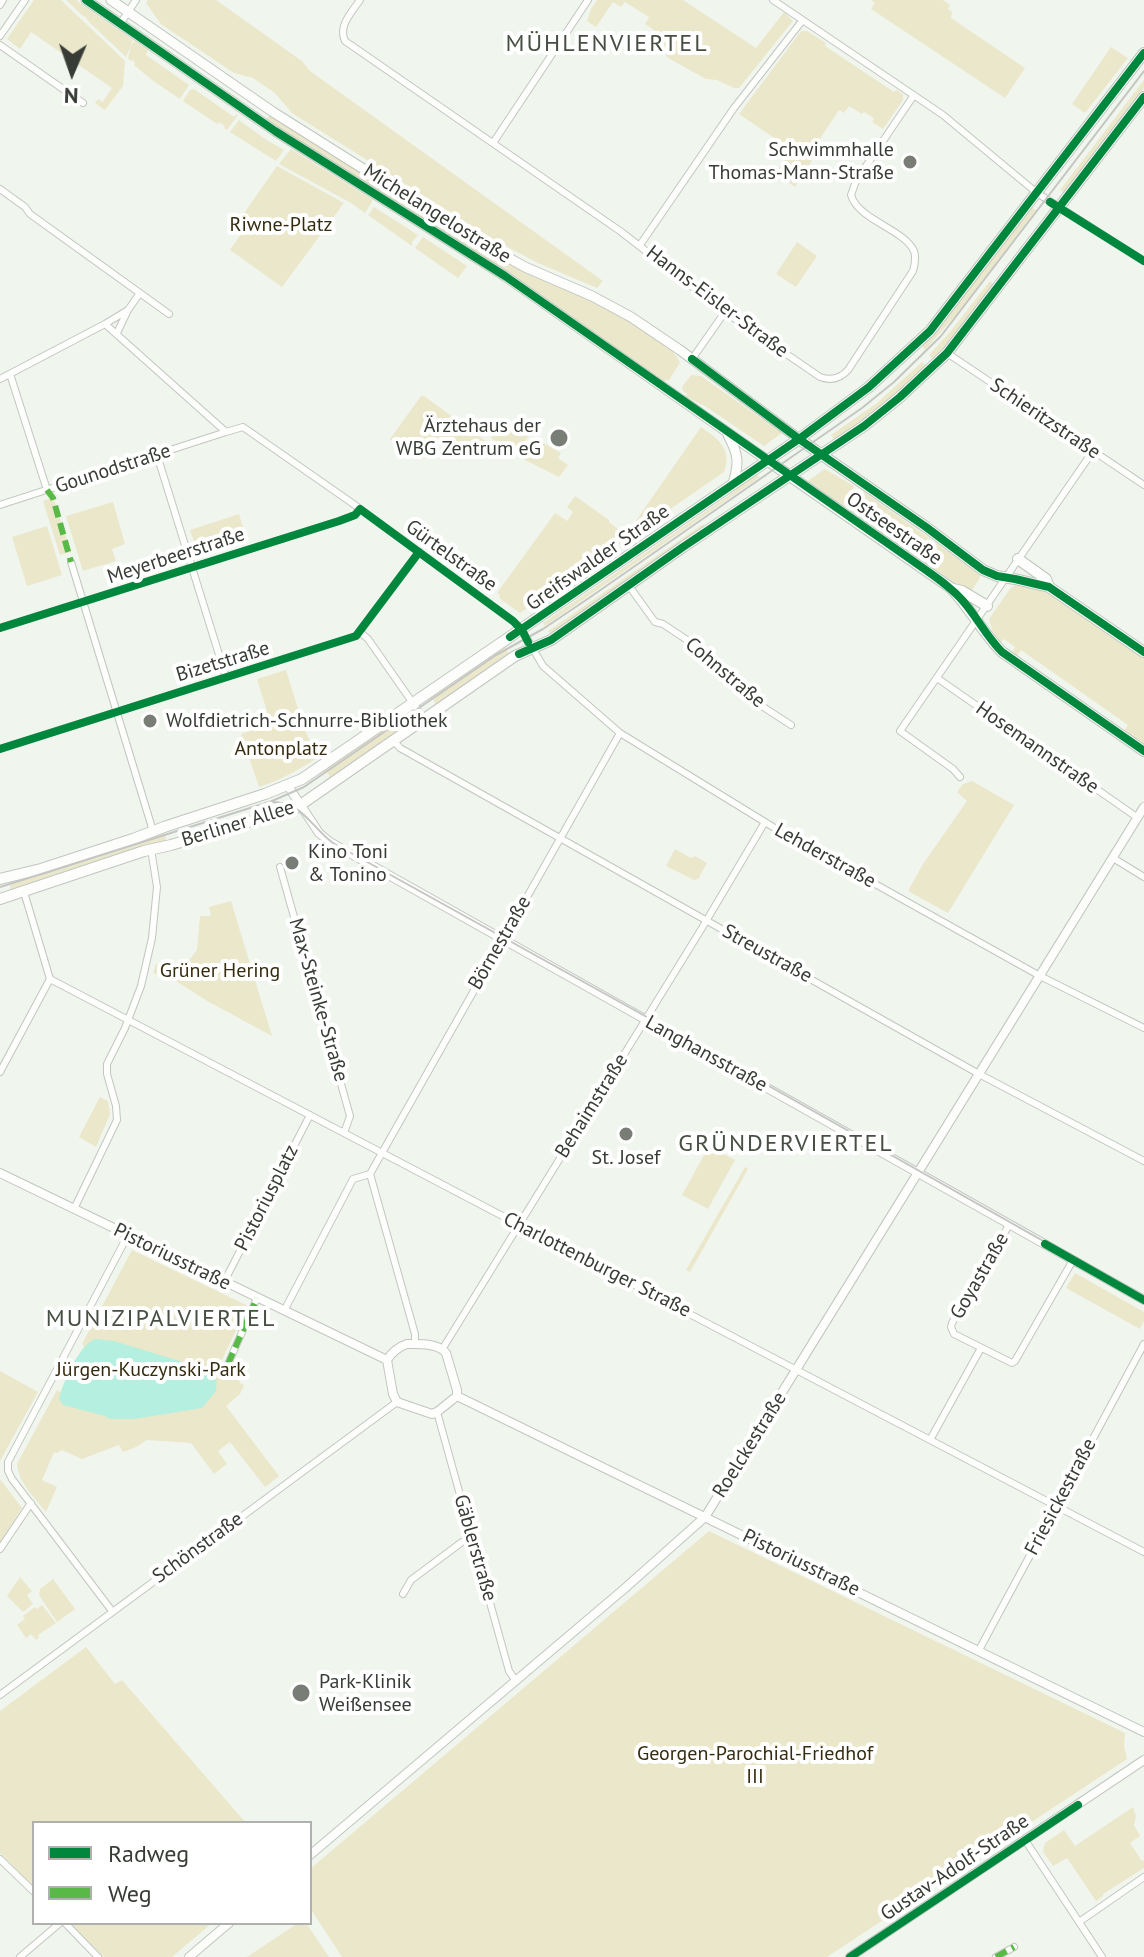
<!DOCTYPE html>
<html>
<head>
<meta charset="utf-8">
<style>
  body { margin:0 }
  #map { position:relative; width:1144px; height:1957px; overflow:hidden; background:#f0f6ee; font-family:"PT Sans",sans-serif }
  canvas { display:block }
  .legend { position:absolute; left:32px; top:1821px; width:280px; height:104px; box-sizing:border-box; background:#fff; border:2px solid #afb1af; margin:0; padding:10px 14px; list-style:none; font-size:24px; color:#383c36 }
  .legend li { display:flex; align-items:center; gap:16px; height:40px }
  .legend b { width:40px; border:2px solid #afb1af }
  .north { position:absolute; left:32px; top:32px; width:80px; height:80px; -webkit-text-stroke:6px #fff; paint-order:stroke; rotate:182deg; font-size:22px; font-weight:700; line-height:32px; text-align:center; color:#383c36 }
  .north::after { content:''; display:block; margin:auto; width:28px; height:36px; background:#383c36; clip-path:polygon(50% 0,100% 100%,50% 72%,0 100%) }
</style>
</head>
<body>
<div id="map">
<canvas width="1144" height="1957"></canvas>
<ul class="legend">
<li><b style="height:10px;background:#00873e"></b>Radweg</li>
<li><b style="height:10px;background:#58b947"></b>Weg</li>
</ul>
<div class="north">N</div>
</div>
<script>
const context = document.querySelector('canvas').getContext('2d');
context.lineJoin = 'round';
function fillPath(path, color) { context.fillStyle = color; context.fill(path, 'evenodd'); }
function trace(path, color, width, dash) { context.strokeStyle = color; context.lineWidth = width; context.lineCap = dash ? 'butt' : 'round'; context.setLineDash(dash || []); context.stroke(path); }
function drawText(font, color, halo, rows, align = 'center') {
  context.font = font + ' "PT Sans",sans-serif'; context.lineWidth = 8; context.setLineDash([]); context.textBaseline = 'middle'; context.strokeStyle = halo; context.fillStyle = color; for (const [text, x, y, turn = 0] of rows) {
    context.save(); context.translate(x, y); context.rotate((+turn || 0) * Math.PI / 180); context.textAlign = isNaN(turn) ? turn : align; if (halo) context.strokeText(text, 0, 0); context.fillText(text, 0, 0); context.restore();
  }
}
const green = new Path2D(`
  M34 0H61L125 61 123 86 105 110 95 103 98 99 103 102 104 100 112 88 31 32 20 49 7 39Z
  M66 0H76L133 40 126 57 89 22 85 16 84 17Z
  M148 0H216L302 61 310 71 603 281 597 288 538 263 496 241 292 113 275 93 253 78 234 73 161 24 146 3Z
  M597 0H683L756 48 784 12 793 21 739 88H734L717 80 706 79 668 58 664 52V37L645 24 649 17 625 2 621 7 613 2 596 27 587 21 591 9Z
  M871 0H943L950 5 948 9 952 12 951 18 1025 68 1005 98 871 9 875 3Z
  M801 31H807L826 43 825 46 894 92 896 90 903 94V100L883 129 872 122 874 118 864 112 862 114 849 106 844 113 839 110 808 157 812 161 795 187 775 174 792 150 739 114Z
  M135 41 148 50 146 55 189 85 180 99 152 80 134 65 135 63 133 60 131 61 128 58 131 45Z
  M1111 47 1128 58 1085 113 1072 104Z
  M1144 80V88L1064 193 1060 190Z
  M194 89 234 117 237 114 238 115 227 130 224 128 225 126 219 122 217 124 183 101 190 90Z
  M269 115 433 218 430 223 266 120Z
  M239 120 265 139 284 150 276 161 230 132Z
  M291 149 373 200 365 213 351 203 279 164Z
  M277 166 344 203 282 287 230 250 241 234 235 226Z
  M374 207 418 235 412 242V246L368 215Z
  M1031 207 1036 210 962 308 925 350 922 346 936 332Z
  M435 219C463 237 491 255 521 270 554 286 669 329 680 363L669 380 662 381 506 272 431 224Z
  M423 237 467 266 458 278 415 248Z
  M797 242 817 256 796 287 776 274Z
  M990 281 994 285 955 336 934 360 929 355 950 332Z
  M922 362 927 366 882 408 835 441 831 435 877 403Z
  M691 375 701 376 782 433 764 446 705 406 686 397 687 394 683 391 682 387Z
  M421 396H424L487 442V445L477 459 470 454 468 457 440 436 423 459 396 439 393 442 390 439Z
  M506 421 514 425 511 429 520 435 523 432 529 436 514 454 491 438 499 424Z
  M701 427C717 438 733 449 724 472L637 532 631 528Z
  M533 437 561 453 558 458 568 465 559 477 521 458Z
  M825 469 854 486 853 489 861 494 864 492 980 574V578L972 590 966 591 808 481Z
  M754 474 760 477 545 626 543 623 728 496Z
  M575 496 609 520V522L625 535 630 537 520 613 499 598 500 595 497 593 555 513 567 521 573 512 567 507Z
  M53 497 71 552 60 555 43 501Z
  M113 502 125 544 112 549 116 561 83 571 66 516Z
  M239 514 247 541 199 556 190 530Z
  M703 524 705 527 551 634 548 631Z
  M47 526 62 575 27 586 12 537Z
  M1015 585C1060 588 1108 632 1144 657V744L1124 731 1128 725 1021 650 1017 656 1012 653 1015 647 1004 639 1000 643 992 630 989 619 1010 589Z
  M510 642 511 644 506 647 509 654 436 705 433 699 430 700 429 698Z
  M286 670 300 715 299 716 317 758C299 770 280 780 259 787L241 734 271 724 257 679Z
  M404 715 411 725 327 783 325 780 330 776 326 771 319 775 318 774Z
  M972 781 1014 805 948 913 908 891 923 864 967 801 957 792 963 784Z
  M164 831 167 843 15 891 14 889 10 890 11 879Z
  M675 849 691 858 695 856 707 863 698 879 694 880 666 866Z
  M231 901 272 1036 209 1002 171 978 153 973 156 964 184 967 197 950 200 916H211L209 907Z
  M100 1097 108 1101 110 1114 96 1147 79 1137Z
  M709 1146 735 1160 708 1209 682 1195Z
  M745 1167 748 1169 690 1272 686 1270Z
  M132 1250 248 1306 220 1364 236 1374 240 1383 244 1385 240 1394 226 1406 279 1476 265 1487 230 1442 218 1451 227 1464 214 1474 191 1443 147 1440 136 1447 123 1452 119 1445 82 1459 62 1450 57 1453 54 1452 42 1480 57 1487 46 1512C35 1498 18 1482 17 1464L57 1390 60 1392 61 1390 84 1346 82 1344Z
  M1075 1273 1144 1312V1321L1140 1329 1066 1288Z
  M0 1371 38 1392 0 1461Z
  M0 1479 22 1508 0 1542Z
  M709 1531 1125 1733 1124 1746 1127 1759 827 1957H342L310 1908V1869Z
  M20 1577 32 1591 27 1595 33 1604 23 1612 7 1596Z
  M53 1579 75 1609 57 1622 39 1595 40 1589Z
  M42 1605 56 1623 38 1635 39 1638 36 1640 31 1634 26 1638 17 1625 25 1619 23 1616 35 1607 37 1609Z
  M86 1647 115 1684 122 1680 246 1823H34V1887L0 1853V1711Z
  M1133 1807 1136 1816 1134 1825 1140 1836 1130 1843 1142 1861 1144 1860V1868L1103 1894V1896L1096 1901 1067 1858 1053 1866 1043 1852 1045 1843 1064 1830 1075 1846Z
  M70 1923H212L172 1957H104Z
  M298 1923H306L329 1957H247Z`);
const water = new Path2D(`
  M95 1339 114 1341 209 1370C218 1375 217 1381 216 1391L202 1408 134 1419H110L105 1416 63 1405 59 1399C63 1382 79 1345 95 1339Z`);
const minor = new Path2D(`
  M360 0C351 13 338 26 345 41L620 231 725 312 820 377C831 381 840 379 848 370L913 271C915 264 916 257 914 251 904 229 858 220 851 195L856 181 914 95
  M773 0 943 115 1037 193 1144 261
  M0 5 3 0
  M120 24 136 0
  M0 36 25 0
  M0 45 83 103
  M493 143 588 0
  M0 189 25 207 30 214 169 314
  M640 245 734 108 802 21
  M105 324 226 432 243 427 352 503 513 621 522 630 543 666 620 733 773 827 1040 976 1144 1028
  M117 333 128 310 140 293
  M947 353 1144 485
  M692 359 725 312
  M10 374 47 490
  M0 379 105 324 128 310
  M157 455 226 677
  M0 505 226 432
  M71 562 153 831
  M629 586 655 622 663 624 702 650 754 701 791 725
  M0 628 339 521 355 515 360 509
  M360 632 368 639 424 719
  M937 678 1138 818
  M394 741 400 748 979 1074 1144 1161
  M0 749 356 636 419 552
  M960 777 953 769 900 731 1093 451
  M1113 858 1144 877
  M280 867 350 1116 344 1133
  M50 979 1144 1552
  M0 1072 50 979 24 892
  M370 1174 415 1334V1344
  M74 1209 117 1120 116 1106 107 1074V1064L125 1028 141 986 152 938 157 887 151 849
  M1009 1225 952 1323 951 1327 954 1334 1012 1363 1015 1361 1073 1260
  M224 1282 310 1115
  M284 1311 353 1179 370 1174 620 733
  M443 1348 702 928 765 822
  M228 1364 257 1298
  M437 1412 509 1671 516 1681
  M930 1440 981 1348
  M0 1549 31 1503
  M403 1594 411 1580 462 1542 472 1539
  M112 1611 12 1479 8 1471V1462L128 1235
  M979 1650 1144 1344
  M0 1695 397 1402
  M1025 1840 1102 1957
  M0 1859 34 1892
  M1079 1922 1144 1877
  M65 1923 98 1957
  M20 1957 60 1923
  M996 1957 1014 1947`);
const tertiary = new Path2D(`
  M288 786 319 833 330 842 1144 1300
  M0 1173 387 1360
  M407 1344C419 1344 438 1343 446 1353L457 1390V1396L437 1412 432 1414 397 1402 393 1394 387 1360C392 1352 398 1347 407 1344Z
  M457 1396 1144 1732
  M310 1855 624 1589 705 1517 1144 807
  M189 1957 229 1923
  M850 1957 1144 1760`);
const secondary = new Path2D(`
  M86 0 275 131 505 276 767 460
  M111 0 273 112 478 241 525 267 592 296 631 317 680 350 799 439
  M728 435C739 455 739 463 733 484`);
const primary = new Path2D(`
  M799 439 926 527 983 570 997 576 1015 579 1049 587 1144 652
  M767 460 951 588C970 608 983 633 1002 652L1144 751
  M1018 559 1046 579 1049 587
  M953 589 962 591 987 606
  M0 879 41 869 133 839 164 827 265 794 302 779 799 439 869 387 930 331 1144 53
  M0 899 144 851 171 845 296 808 515 656 551 640 683 547 864 426 900 397 947 353 1144 97`);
const tram = new Path2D(`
  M271 802C303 802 310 826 333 843L654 1021 1144 1298
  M0 887 272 801 304 787 496 655 543 629 589 598 862 408 894 382 941 336 1144 71`);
const quiet = new Path2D(`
  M47 490 53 498 71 562
  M228 1364 257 1298
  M996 1957 1014 1947`);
const cycleway = new Path2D(`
  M86 0 275 131 505 276 913 561C931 574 949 585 963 601 977 617 987 637 1002 652L1144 751
  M1050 202 1144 261
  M692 359 799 439 926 527 983 570 997 576 1015 579 1049 587 1144 652
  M0 628 339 521 355 515 360 509 513 621 522 630 528 642
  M510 637 799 439 869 387 930 331 1144 53
  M519 654 551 640 683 547 864 426 900 397 947 353 1144 97
  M0 749 356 636 419 552
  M1045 1244 1144 1300
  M850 1957 1078 1805`);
const markers = [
  [910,162,8,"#787d76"],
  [559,438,10,"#787d76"],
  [150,721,8,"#787d76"],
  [292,863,8,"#787d76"],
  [626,1134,8,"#787d76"],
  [301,1693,10,"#787d76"]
];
const poiNames = [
  ["Schwimmhalle",894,150,"right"],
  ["Thomas-Mann-Straße",894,173,"right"],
  ["Ärztehaus der",541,426,"right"],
  ["WBG Zentrum eG",541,449,"right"],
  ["Wolfdietrich-Schnurre-Bibliothek",166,721],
  ["Kino Toni",308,852],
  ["& Tonino",308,875],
  ["St. Josef",626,1158,"center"],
  ["Park-Klinik",319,1682],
  ["Weißensee",319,1705]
];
const streetNames = [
  ["Michelangelostraße",437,214,32],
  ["Hanns-Eisler-Straße",717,302,37],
  ["Schieritzstraße",1045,419,34],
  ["Gounodstraße",113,469,-18],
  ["Ostseestraße",894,529,35],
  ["Meyerbeerstraße",176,556,-18],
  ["Gürtelstraße",451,556,36],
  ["Greifswalder Straße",598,558,-35],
  ["Bizetstraße",223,662,-17],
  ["Cohnstraße",725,673,40],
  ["Hosemannstraße",1037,748,35],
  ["Berliner Allee",238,824,-17],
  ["Lehderstraße",825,856,29],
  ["Börnestraße",500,943,-60],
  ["Streustraße",767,954,29],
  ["Max-Steinke-Straße",318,1000,74],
  ["Langhansstraße",706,1054,29],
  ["Behaimstraße",592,1106,-58],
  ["Pistoriusplatz",267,1198,-63],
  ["Pistoriusstraße",172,1257,26],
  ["Charlottenburger Straße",597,1265,27],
  ["Goyastraße",980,1276,-60],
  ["Roelckestraße",750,1445,-58],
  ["Friesickestraße",1061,1497,-62],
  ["Schönstraße",198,1548,-36],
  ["Gäblerstraße",475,1548,74],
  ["Pistoriusstraße",801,1563,26],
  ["Gustav-Adolf-Straße",955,1868,-34]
];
const parkNames = [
  ["Riwne-Platz",281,225],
  ["Antonplatz",281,749],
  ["Grüner Hering",220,971],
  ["Jürgen-Kuczynski-Park",151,1370],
  ["Georgen-Parochial-Friedhof",755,1754],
  ["III",755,1777]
];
const quarterNames = [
  ["MÜHLENVIERTEL",607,44],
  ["GRÜNDERVIERTEL",786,1144],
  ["MUNIZIPALVIERTEL",161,1319]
];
fillPath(green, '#ebe7ca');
fillPath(water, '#b5efdf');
trace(minor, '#c1c6c0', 8);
trace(tertiary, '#c1c6c0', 10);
trace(secondary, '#c1c6c0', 11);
trace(primary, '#c1c6c0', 12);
trace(minor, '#fdfefc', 6);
trace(tertiary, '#fdfefc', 8);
trace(secondary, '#fdfefc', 9);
trace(primary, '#fdfefc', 10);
trace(tram, '#c5c6c4', 2);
trace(quiet, '#58b947', 6, [12, 6]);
trace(cycleway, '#00873e', 8);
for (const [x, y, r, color] of markers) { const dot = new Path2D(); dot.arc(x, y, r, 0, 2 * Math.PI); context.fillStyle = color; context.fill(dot); trace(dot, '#fff', 3); }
drawText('20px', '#383c36', '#fff', poiNames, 'left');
drawText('20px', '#383c36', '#fff', streetNames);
drawText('20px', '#352c0f', '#fff', parkNames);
context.letterSpacing = '2px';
drawText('24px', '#474f43', '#fff', quarterNames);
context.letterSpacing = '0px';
</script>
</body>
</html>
